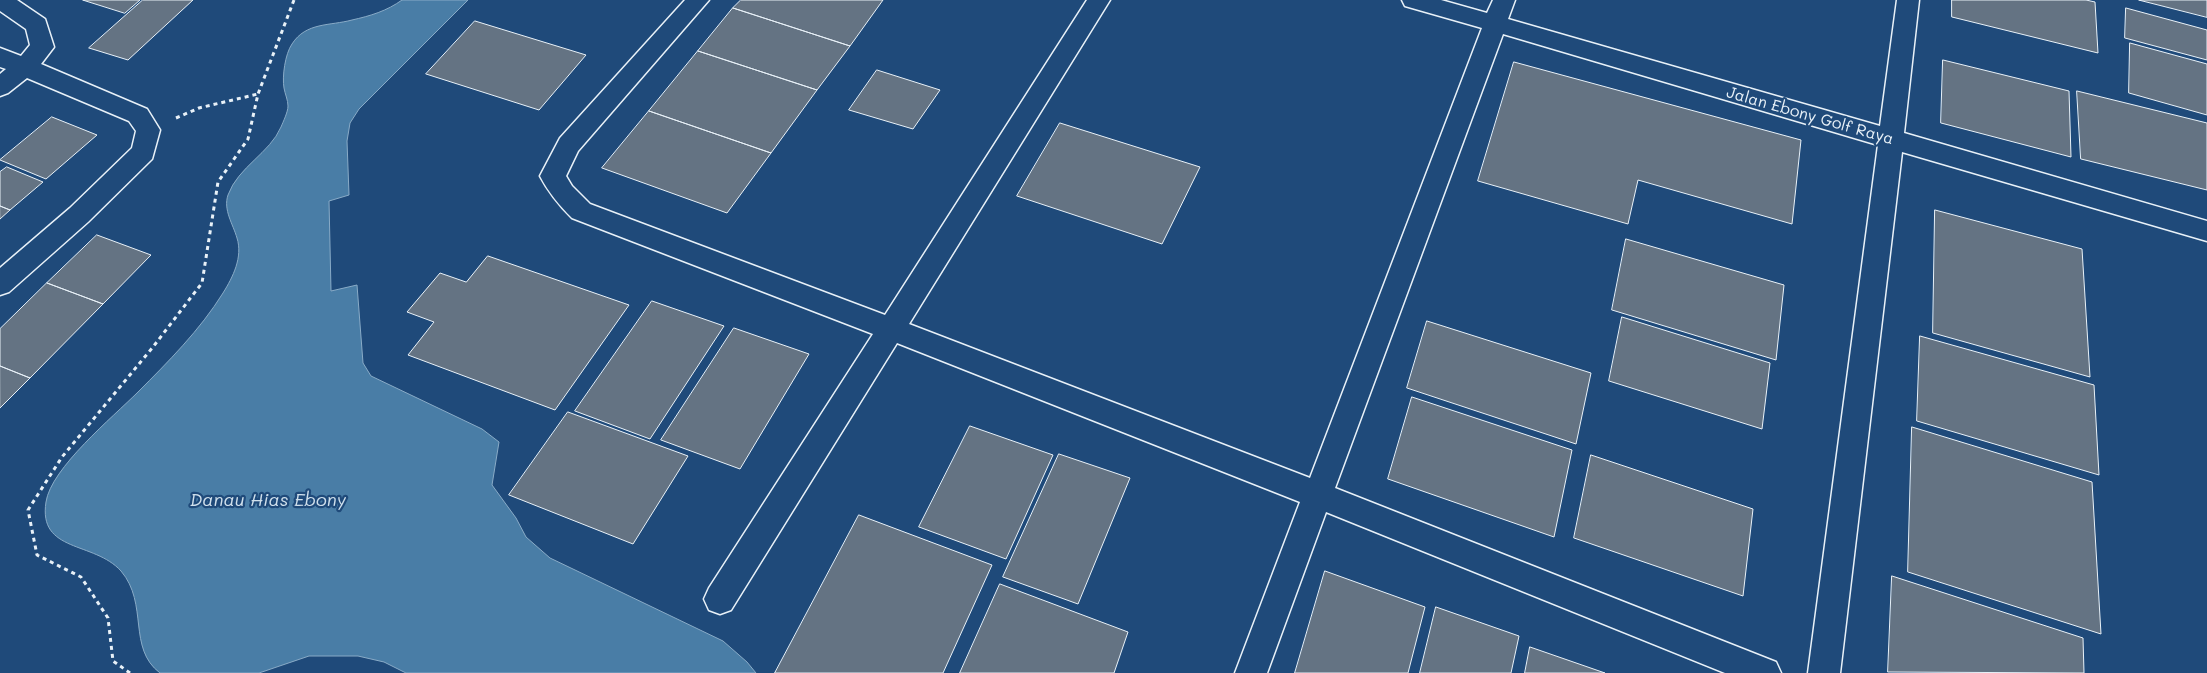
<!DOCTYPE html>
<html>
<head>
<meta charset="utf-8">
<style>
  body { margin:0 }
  canvas { display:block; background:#1f4a7a }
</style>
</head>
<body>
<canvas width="2207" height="673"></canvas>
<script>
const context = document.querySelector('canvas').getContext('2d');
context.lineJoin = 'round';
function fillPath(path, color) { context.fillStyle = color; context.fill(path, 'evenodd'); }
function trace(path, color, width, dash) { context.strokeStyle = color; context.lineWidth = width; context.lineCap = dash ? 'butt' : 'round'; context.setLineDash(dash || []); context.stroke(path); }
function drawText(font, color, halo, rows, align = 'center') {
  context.font = font + ' Mali,sans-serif'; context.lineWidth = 4.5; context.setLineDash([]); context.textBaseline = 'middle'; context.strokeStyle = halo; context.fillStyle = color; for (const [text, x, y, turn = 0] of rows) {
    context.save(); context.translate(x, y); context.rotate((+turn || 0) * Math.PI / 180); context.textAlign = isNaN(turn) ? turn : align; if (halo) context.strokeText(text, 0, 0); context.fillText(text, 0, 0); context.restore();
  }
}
const water = new Path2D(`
  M402 0H468L359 109 350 123 347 141 349 195 329 201 331 291 357 285 363 363 371 376 482 429 499 442 492 485 516 518 526 537 550 558 723 641 747 662 756 673H406L384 662 358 656H309L259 673H160C127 648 149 604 121 571 94 541 38 553 46 502 51 468 113 417 138 392 168 362 200 330 223 293 233 277 243 257 237 238 233 224 223 210 228 195 238 167 270 153 281 127 283 122 288 112 288 106 288 100 285 94 284 88 282 77 285 54 292 44 306 22 330 26 352 20 370 16 387 11 402 0Z`);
const building = new Path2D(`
  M83 0H140L125 13Z
  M143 0H193L128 60 89 48Z
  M741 0H883L850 46 733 8Z
  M1952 0H2086L2095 2 2098 53 1952 17Z
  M2139 0H2207V17Z
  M733 8 850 46 817 90 698 51Z
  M2126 8 2207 30V60L2125 38Z
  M475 21 586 55 539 110 426 74Z
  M2130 43 2207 64V115L2129 93Z
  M698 51 817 90 771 153 649 111Z
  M1943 60 2069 91 2071 157 1941 123Z
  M1514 62 1801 140 1792 224 1638 180 1628 224 1478 181Z
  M877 70 940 90 913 129 849 110Z
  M2077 91 2207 123V190L2081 159Z
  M649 111 771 153 727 213 602 168Z
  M52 117 97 135 46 179 0 160Z
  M1060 123 1200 167 1162 244 1017 196Z
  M7 167 43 182 10 210 0 206V172Z
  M0 206 10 210 0 219Z
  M1935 210 2082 249 2090 377 1933 333Z
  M97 235 151 255 103 304 47 283Z
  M1626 239 1784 285 1776 360 1612 310Z
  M488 256 629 305 555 410 408 355 434 322 407 312 440 273 466 282Z
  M47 283 103 304 30 378 0 366V329Z
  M652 301 724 326 650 439 575 411Z
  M1622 317 1770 363 1762 429 1609 381Z
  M1427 321 1591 373 1576 444 1407 388Z
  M734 328 809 354 740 469 661 440Z
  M1920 336 2094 385 2099 475 1917 421Z
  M0 366 30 378 0 408Z
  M1412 397 1572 450 1554 537 1388 479Z
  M568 412 688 456 633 544 509 495Z
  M970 426 1053 455 1006 559 919 527Z
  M1912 427 2092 482 2101 634 1908 572Z
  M1059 454 1130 478 1078 604 1003 577Z
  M1591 455 1753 509 1743 596 1574 538Z
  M859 515 992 565 943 673H775Z
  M1325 571 1425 607 1408 673H1295Z
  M1892 576 2083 638 2084 673 1888 672Z
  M1000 584 1128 632 1114 673H960Z
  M1436 607 1519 636 1511 673H1420Z
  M1530 647 1605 673H1525Z`);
const path = new Path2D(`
  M176 118 199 108 258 94
  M130 673 113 661 108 618 81 577 37 555 28 510 62 457 153 347 202 283 218 182 248 139 258 94 294 0`);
const street = new Path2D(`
  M0 0H17L45 19 54 47 41 64 147 109 160 130 152 159 88 222 9 292 0 295V268L70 208 132 148 136 131 129 121 27 78 8 93 0 96V74L6 69 0 67V48L21 56 30 45 26 29 0 11Z
  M685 0H709L578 151 566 176 572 186 590 204 885 315 1087 0H1110L909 324 1310 478 1482 28 1405 6 1402 0H1441L1487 13 1493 0H1515L1508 19 1880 126 1897 0H1919L1904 133 2207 221V241L1902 152 1840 673H1808L1878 145 1503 34 1335 488 1776 662 1781 673H1725L1326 512 1267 673H1235L1300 502 897 343 731 610 720 614 709 610 704 599 709 588 873 334 572 218C559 205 549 193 540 176L560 138Z`);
const streetNames = [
  ["Jalan Ebony Golf Raya",1810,116,16]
];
const waterNames = [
  ["Danau Hias Ebony",268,500]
];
fillPath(water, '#497da6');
trace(water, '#89abc7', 1);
fillPath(building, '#647383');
trace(building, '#e8f1f8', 1);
trace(street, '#e8f1f8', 3);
trace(path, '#e8f1f8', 3, [4, 4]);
fillPath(street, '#1f4a7a');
drawText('16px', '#e8f1f8', '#1f4a7a', streetNames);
drawText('italic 18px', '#d0e0ec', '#1f4a7a', waterNames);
</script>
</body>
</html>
